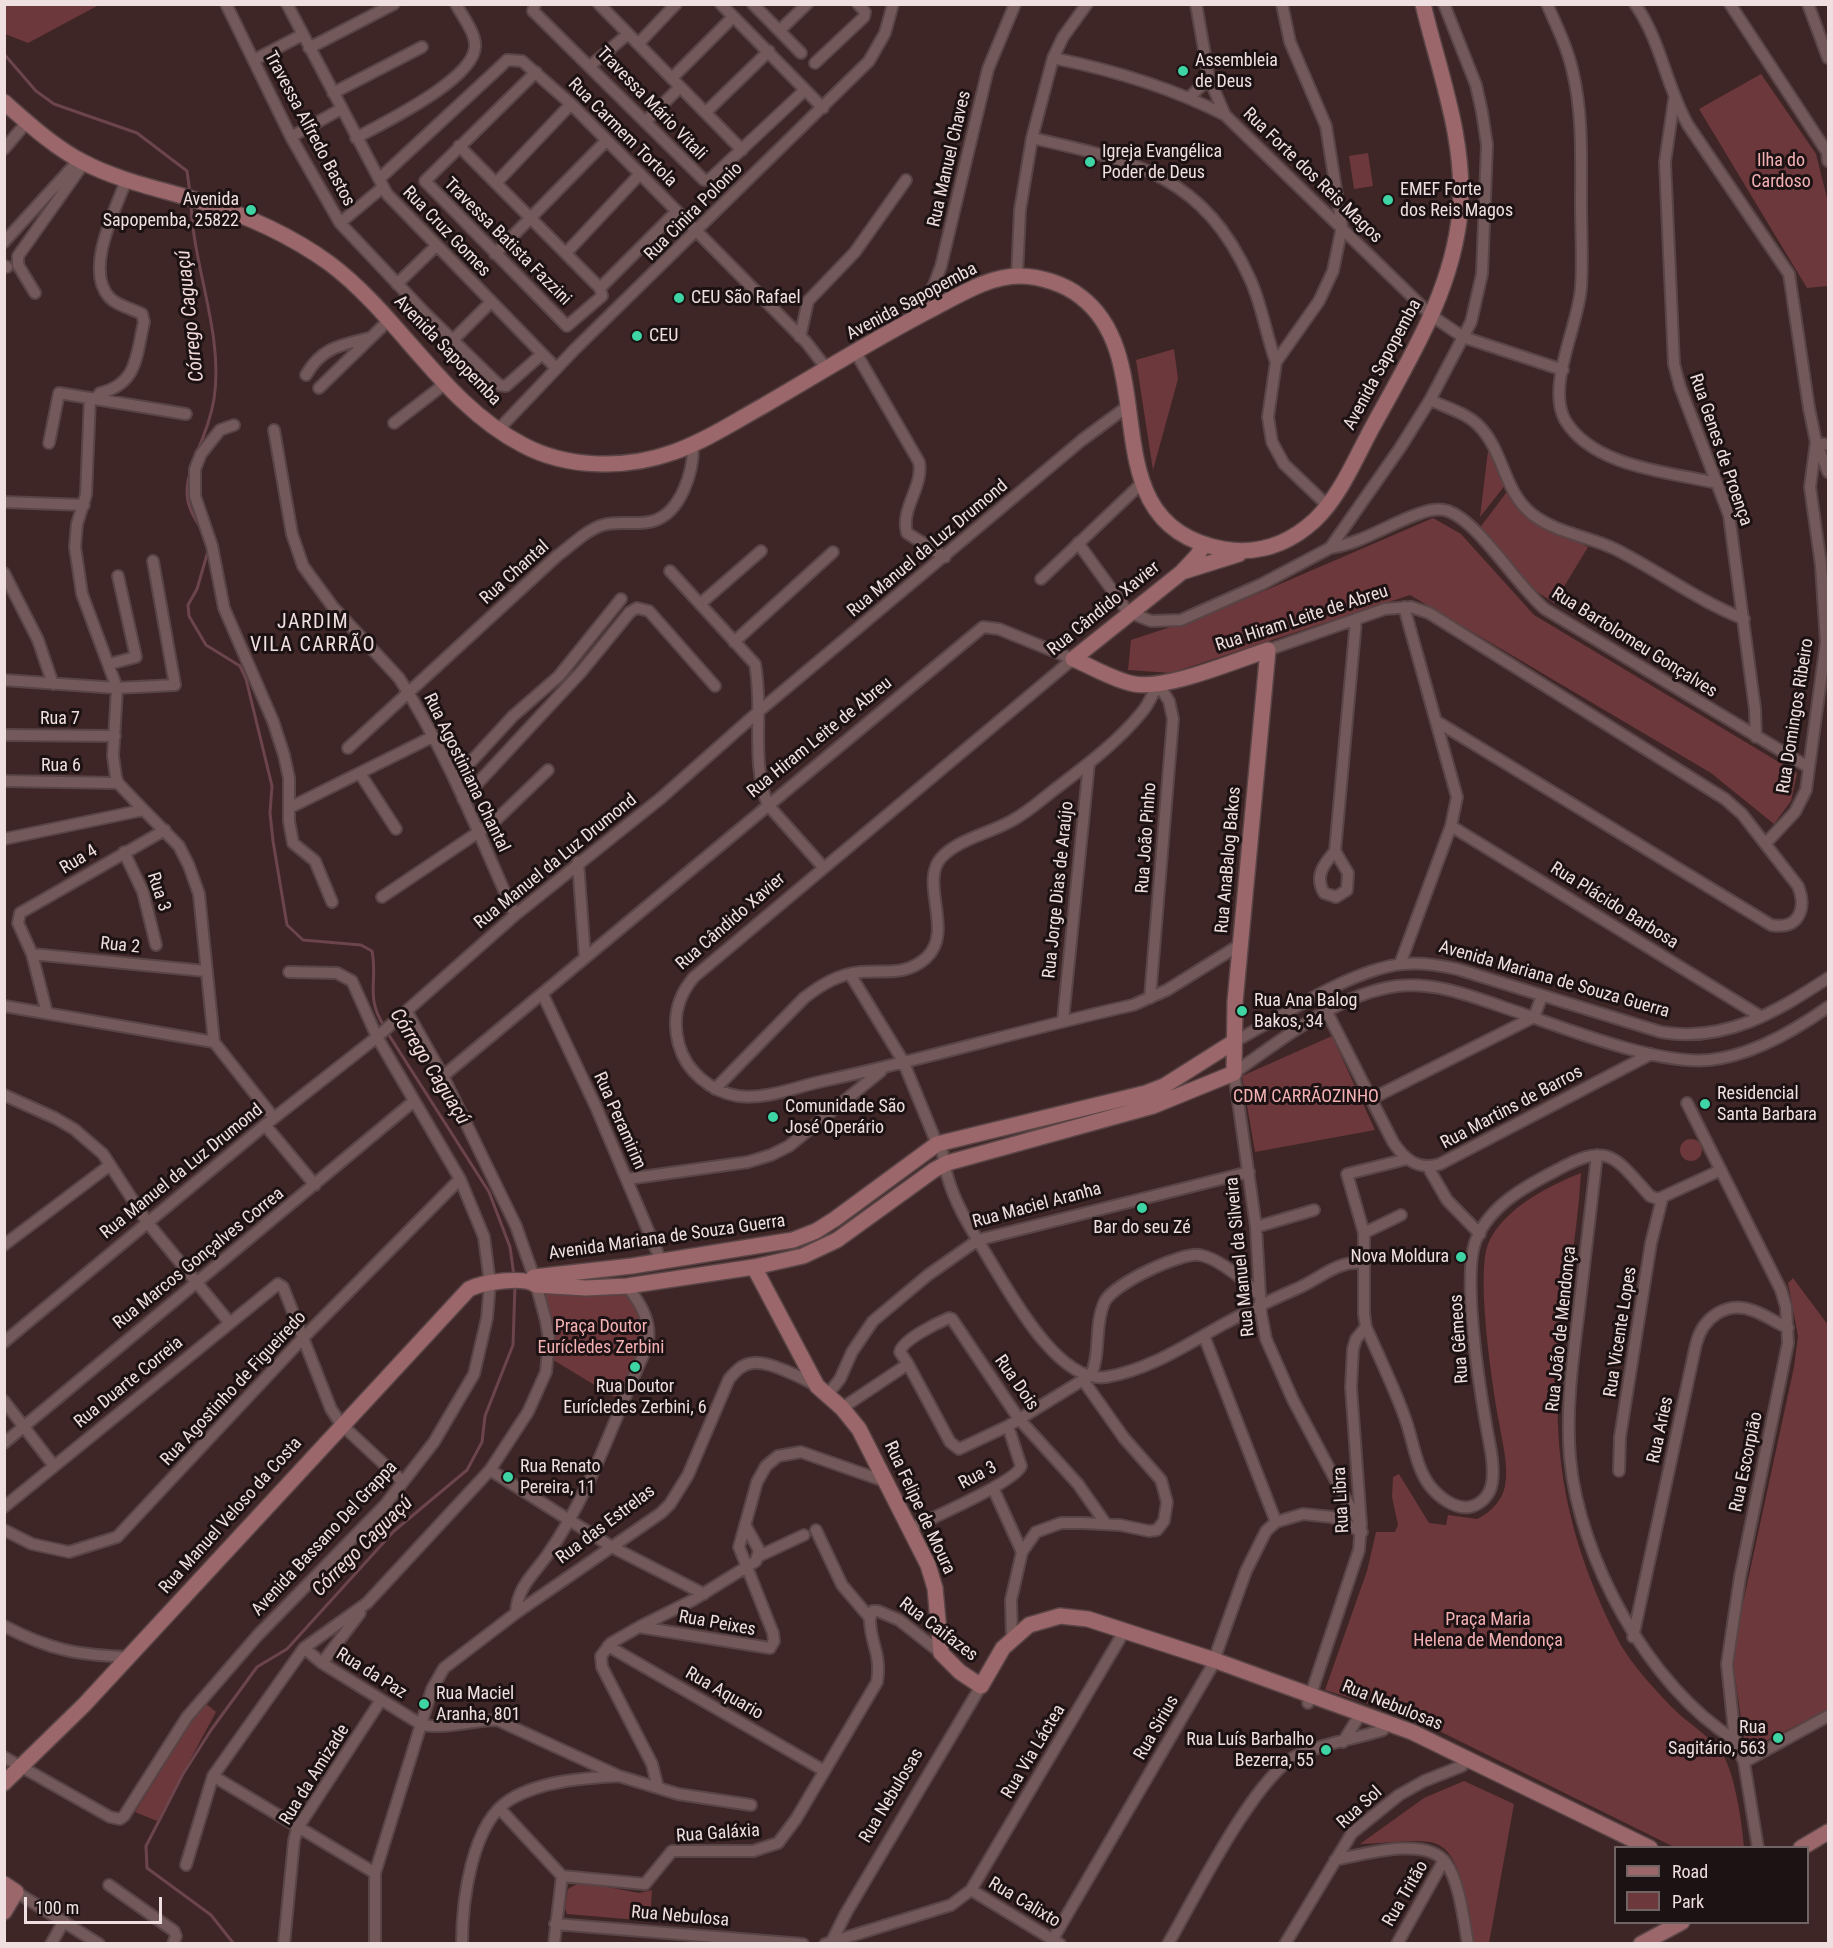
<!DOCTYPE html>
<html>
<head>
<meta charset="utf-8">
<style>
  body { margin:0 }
  #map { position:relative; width:1833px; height:1948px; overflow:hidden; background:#3e2627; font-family:"Roboto Condensed",sans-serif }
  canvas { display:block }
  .frame { position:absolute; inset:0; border:6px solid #f0dfe0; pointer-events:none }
  .legend { position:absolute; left:1614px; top:1846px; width:195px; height:78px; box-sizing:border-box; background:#1d1213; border:2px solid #716465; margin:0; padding:8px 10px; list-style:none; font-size:18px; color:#f0dfe0 }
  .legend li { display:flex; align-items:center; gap:12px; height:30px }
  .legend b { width:30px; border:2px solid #716465 }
  .scale { position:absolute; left:24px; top:1897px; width:138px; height:27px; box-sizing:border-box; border:3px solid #f0dfe0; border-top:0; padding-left:8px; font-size:18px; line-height:21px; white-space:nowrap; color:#f0dfe0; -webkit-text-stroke:4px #1d1213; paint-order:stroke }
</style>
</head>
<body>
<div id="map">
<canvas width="1833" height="1948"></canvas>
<div class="frame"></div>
<ul class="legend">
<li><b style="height:8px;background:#9b676a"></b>Road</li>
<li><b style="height:16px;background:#6c383c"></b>Park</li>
</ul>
<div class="scale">100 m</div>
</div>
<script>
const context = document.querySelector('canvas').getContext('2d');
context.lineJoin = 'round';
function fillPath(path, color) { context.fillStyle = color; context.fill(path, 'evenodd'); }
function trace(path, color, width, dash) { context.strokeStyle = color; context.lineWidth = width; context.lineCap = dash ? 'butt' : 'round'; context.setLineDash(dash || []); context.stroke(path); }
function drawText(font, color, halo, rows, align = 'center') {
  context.font = font + ' "Roboto Condensed",sans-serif'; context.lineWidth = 6; context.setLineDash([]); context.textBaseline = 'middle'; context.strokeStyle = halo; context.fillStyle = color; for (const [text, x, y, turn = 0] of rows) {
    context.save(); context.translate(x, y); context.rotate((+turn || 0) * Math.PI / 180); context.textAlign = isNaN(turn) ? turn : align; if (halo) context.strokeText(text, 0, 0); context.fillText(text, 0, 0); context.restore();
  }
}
const green = new Path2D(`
  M4 5 5 4 99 5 28 43 5 34Z
  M1761 74 1816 154 1828 202V286L1807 288 1699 109Z
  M1368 153 1373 186 1354 189 1349 156Z
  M1174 349 1178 379 1153 470 1136 360Z
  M1488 451 1506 484 1480 517Z
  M1509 489 1536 521 1588 547 1554 603 1536 591 1479 529Z
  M1433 518 1461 534 1534 615 1797 773 1791 801 1774 824 1711 773 1410 595 1171 673 1128 670 1131 640 1213 613Z
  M1332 1036 1375 1130 1255 1152 1242 1076Z
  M1680 1150a11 11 0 1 1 22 0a11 11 0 1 1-22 0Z
  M1581 1173C1577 1242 1562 1311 1558 1380 1554 1475 1574 1553 1617 1638 1629 1662 1660 1696 1680 1715 1694 1727 1713 1739 1723 1755 1735 1775 1742 1823 1744 1847H1674L1413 1718 1325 1690 1367 1571 1376 1532H1395L1398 1525 1392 1497 1393 1477 1399 1474 1429 1523 1446 1525 1448 1515 1477 1519C1491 1512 1502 1501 1505 1486 1509 1465 1502 1442 1499 1422 1492 1385 1476 1276 1488 1244 1503 1209 1548 1186 1581 1173Z
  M1793 1278 1828 1325V1709L1754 1747 1744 1739 1733 1663 1735 1640 1794 1367 1798 1336 1788 1283Z
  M538 1287 627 1289 648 1330 645 1349 621 1401 550 1358Z
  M204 1702 216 1712 157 1821 135 1812Z
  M1464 1781 1514 1804 1489 1943H1472C1467 1915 1465 1847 1430 1842 1408 1839 1382 1844 1360 1844L1424 1798Z
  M581 1882 639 1893 652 1890 650 1921 567 1914 565 1908 568 1889Z`);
const stream = new Path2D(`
  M4 54 36 91 54 104 137 133 187 171 190 193
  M191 203C193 268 224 334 214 399 211 417 204 436 197 452
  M191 470C183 493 187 508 201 528
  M208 551 197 589 188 605 189 616 206 645 240 666 246 679 272 786 270 813 273 841 287 925 303 940 361 945 372 951C378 980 365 997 384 1026
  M387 1032 489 1192 510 1247 514 1276
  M234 1944 211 1915 147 1868 146 1846 183 1774 211 1730 257 1667 287 1649 394 1531 467 1470 482 1442 485 1416 513 1345 515 1285`);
const street = new Path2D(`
  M226 4 291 137 340 223 425 313 499 385 506 386 542 354
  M287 4 387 194 556 368
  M535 4 533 11 704 180 710 179 805 90
  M599 4 742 150
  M721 4 823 108
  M753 4 801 53
  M1196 4 1209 78 1225 115 1432 316 1463 337 1563 370
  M1282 4 1290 42 1326 126 1342 227 1333 271 1319 301 1276 362 1268 417 1272 442 1284 464 1328 506
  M1547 4C1557 27 1568 49 1573 73 1583 115 1581 161 1581 205 1581 232 1583 260 1581 287 1579 324 1546 386 1565 420 1593 467 1668 472 1717 483
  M1635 4C1661 41 1666 86 1688 125L1789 274 1809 408 1816 442 1828 472
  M1730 4 1827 152 1828 161
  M1808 4 1828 58
  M780 30 807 4
  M638 44 676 4
  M309 48 394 4
  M1053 58C1113 70 1170 87 1225 115
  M254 60 302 35
  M815 63 864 17 865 12 858 4
  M591 65 628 34
  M536 72 425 181 567 326 602 296 600 288
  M672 78 733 17
  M333 93 422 47
  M1190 97 1209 78
  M1674 100 1665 162 1674 364 1680 387 1729 515 1755 709 1756 737
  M706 112 769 51
  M645 122 680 87
  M291 137 341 109
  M356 138C383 123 473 80 475 47 476 33 462 16 456 4
  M1032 138C1134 161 1203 174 1250 279 1262 305 1266 335 1276 362
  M459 146 600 288
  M4 149 27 122
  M379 179 501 66 507 60 522 61 571 104 806 342 827 369
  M496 183 571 104
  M340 223 383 187
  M4 242 77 162
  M566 253 640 174
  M495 254 606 141
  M4 266 7 267
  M1017 276 1020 210 1032 138 1053 58 1063 37 1087 4
  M397 284 436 246
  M600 288 677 211
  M35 293 18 265V256L84 163
  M913 318 934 285 941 266 988 69 1015 4
  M800 337 808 301 855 252 906 180
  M453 340 491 302
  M856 353 919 462C924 486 900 509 907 533L945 557
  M306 375C321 348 340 345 369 338
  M319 388 389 320
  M90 398 86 495 77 524 75 547 82 594 117 688 113 756 116 777 118 783 135 801 179 846 189 866 199 894 214 1042 274 1118
  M96 399 100 393C138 384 136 355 144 322L142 314C131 308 117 306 109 297 84 269 116 209 127 178
  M1430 400C1445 407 1466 413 1478 425 1504 450 1503 491 1532 514 1556 533 1588 536 1615 549 1659 571 1698 601 1744 619
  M394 423 446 383
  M234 425 220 430 201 454 195 469V496L212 546 224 608 273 721 284 755 289 778V821L293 843 315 861 332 902
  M274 430 292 534 303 566 333 607 399 678C447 752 479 835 515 915
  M498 430 575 349 869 61 885 33 893 4
  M49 443 59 393 186 414
  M4 502 84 505
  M1078 543 1128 612 1151 621 1181 620 1262 584 1330 548 1400 448 1430 400 1471 322 1482 274 1487 145 1482 112 1476 85 1444 4
  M1330 548C1363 543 1390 523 1421 513 1429 510 1439 508 1448 511 1479 522 1517 586 1545 609L1808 767
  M670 571 755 664C764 711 750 761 768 805L824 868
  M4 573 38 640 53 684
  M1041 579 1142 483
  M700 604 761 551
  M734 642 833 552
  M1268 650 1385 609 1411 607 1429 613 1725 799 1742 814 1798 886C1807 909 1799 930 1771 925L1436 721
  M109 664 136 657 118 576
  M4 680 117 688 175 685 153 561
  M4 735 115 736
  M348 748 557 556C571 546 586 530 603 525 619 520 637 526 653 521 681 513 694 471 693 444
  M361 775 396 829
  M455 779 513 716 559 676 621 599
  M4 781 118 783
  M463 799 581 672 630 612 637 608 649 611 715 686
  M291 807 432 737
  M1451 826 1760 1016
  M4 839 143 810
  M1766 843 1795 812 1806 790 1826 642 1821 565 1810 487 1816 442 1828 445
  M1335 851 1356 620
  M1335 851 1348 873 1347 890 1336 897 1324 893C1314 876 1324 864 1335 851Z
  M124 852 143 892 156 945
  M578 862 585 958
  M382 897 495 821 548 770
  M32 954 205 971
  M1400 964 1451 826 1457 797 1404 607
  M850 974 903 1061 937 1144
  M543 995 596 1107 661 1261
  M4 1006 214 1042
  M1327 1012 1393 1142C1404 1159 1418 1171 1440 1164L1651 1054
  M47 1013 32 954 18 923 20 913 165 830
  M1063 1020 1089 763
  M1232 1043C1279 1018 1351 969 1403 964 1421 962 1439 965 1457 969L1661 1032C1725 1043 1776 1012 1828 978
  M443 1076 983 627 999 629 1073 659 694 977C677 997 672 1020 679 1045 686 1071 711 1092 738 1096 765 1100 796 1087 823 1081 927 1059 1029 1028 1133 1005L1167 990 1241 944
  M715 1089 804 998C822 984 839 974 861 972 885 970 906 976 926 958 955 932 919 883 941 858 958 839 991 833 1013 820 1028 812 1041 800 1054 790 1084 767 1118 742 1142 712 1149 704 1153 693 1158 684L1169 701 1173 719 1150 998
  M4 1095 55 1118 74 1129 103 1154 147 1222 229 1322
  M1371 1099 1534 1017 1542 996
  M1687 1103 1781 1290 1786 1307 1788 1343 1740 1577 1727 1664 1735 1740 1744 1762 1758 1848
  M265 1125 315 1185
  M940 1143C944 1155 944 1167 948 1178 956 1207 974 1233 989 1259 1010 1293 1058 1384 1106 1377 1149 1370 1186 1345 1222 1325 1246 1312 1271 1300 1296 1289 1319 1280 1336 1260 1363 1263
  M1597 1155C1591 1209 1584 1263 1578 1318 1572 1364 1566 1411 1570 1458 1579 1558 1649 1687 1735 1740
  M1407 1159 1347 1174 1364 1233V1314L1366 1327C1379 1357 1394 1387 1405 1418 1413 1440 1416 1468 1430 1486 1439 1497 1454 1509 1469 1507 1481 1505 1490 1495 1492 1483 1495 1464 1489 1443 1486 1424 1479 1384 1462 1275 1476 1240 1490 1205 1526 1186 1557 1170 1609 1141 1615 1157 1650 1196L1658 1199 1721 1170
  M1428 1167 1447 1200 1480 1234
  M627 1179 748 1162 771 1155 789 1146 881 1071
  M1256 1227 1314 1210
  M1364 1233 1401 1215
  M4 1245 110 1165
  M1204 1336 1276 1522
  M4 1342 265 1125 377 1037 515 915 661 798 758 712 1082 440 1128 406
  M908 1364 900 1352C902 1340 937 1323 949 1318L952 1319 1019 1419 1078 1484 1106 1524
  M828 1394 840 1379 852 1352 873 1321 928 1275 978 1240 1249 1172
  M4 1401 54 1466
  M842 1408 908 1364 950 1442 959 1449 1008 1426 1091 1375C1101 1353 1094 1326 1104 1303 1111 1285 1180 1252 1200 1255 1220 1259 1246 1282 1260 1296
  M4 1443 414 1101
  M490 1470 612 1547 704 1594
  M1619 1471 1620 1437 1651 1243 1662 1199
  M993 1488 1022 1552
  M4 1507 278 1284 283 1287 331 1409 341 1424 403 1482
  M1361 1524 1345 1498 1293 1400 1266 1339 1261 1313 1256 1227 1234 1073C1282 1039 1338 994 1397 986 1434 982 1469 995 1503 1007 1557 1025 1654 1065 1709 1060 1751 1056 1794 1031 1828 1007
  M909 1529C928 1520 1017 1481 1021 1466L1008 1426
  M4 1530 32 1544 69 1552 117 1537 303 1338 460 1179
  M816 1530 842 1585 870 1618
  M759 1556 804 1535
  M516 1613C517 1587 534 1574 548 1554 592 1491 615 1415 647 1347 653 1323 641 1304 627 1286
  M870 1618 873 1611H878L899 1620 941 1653
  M4 1626C50 1650 77 1655 128 1657
  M639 1627 693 1600 756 1561 759 1550 745 1525
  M1633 1637 1696 1344C1703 1317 1727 1300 1754 1311 1766 1315 1776 1323 1788 1328
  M1012 1639 1011 1600 1022 1552 1036 1532 1061 1523H1083L1120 1525 1149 1531 1157 1530 1164 1521 1167 1502 1161 1480 1124 1438 1083 1380
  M608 1646 823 1770
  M304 1648 322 1663 422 1725C448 1729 472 1720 497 1720L619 1776 678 1794 751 1805
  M322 1663 360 1613
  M1308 1703 1359 1550 1361 1524 1351 1387 1353 1349 1356 1339 1366 1327
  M1343 1742 1361 1713
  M4 1757 110 1817 120 1819 124 1816 187 1717 257 1636 385 1505 434 1442 474 1374 487 1318 490 1283 484 1237 460 1179 377 1037 352 981 337 973 289 972
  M1744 1762 1828 1716
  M213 1776 375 1873
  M658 1788 652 1764 602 1667 601 1656 611 1643 639 1627 770 1648 774 1641 773 1633 739 1547 757 1482 766 1466 778 1456 801 1452 884 1481
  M500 1809 562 1876
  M1335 1860C1361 1855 1427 1835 1446 1863 1459 1880 1464 1922 1468 1944
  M186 1865 213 1776 304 1648 367 1603 490 1470 528 1412 546 1372 549 1339 546 1321 534 1277 516 1226 443 1076 407 1012
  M109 1885 174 1931 176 1936 173 1944
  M971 1890 1060 1944
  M16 1892 99 1944
  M555 1924 803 1944
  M831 1943 846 1913 981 1686
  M51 1944 64 1921
  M284 1944 294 1841 297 1829 381 1700
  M375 1944V1873L432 1689 444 1668 516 1613 661 1513 670 1504 688 1475 729 1379C736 1371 742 1364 753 1363 769 1361 803 1378 817 1386
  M462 1944C462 1903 471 1822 511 1799 541 1781 584 1778 619 1776
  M554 1944 562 1876 645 1884 672 1851H753L778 1843 796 1819 877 1682C882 1653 869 1641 870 1618
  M825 1944 951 1905 971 1890 1125 1630
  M1050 1944 1211 1668 1246 1571 1266 1531 1276 1522 1303 1514 1332 1517 1362 1532
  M1168 1944C1194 1899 1254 1778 1296 1756 1323 1743 1355 1739 1383 1730L1386 1722
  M1285 1944 1352 1833 1399 1795 1424 1781 1462 1766 1466 1758
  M1397 1944 1444 1860`);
const secondary = new Path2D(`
  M4 102C29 124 54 147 83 162 119 181 161 189 199 201 246 215 290 235 329 263 400 316 443 404 523 445 568 469 627 469 674 452 705 441 734 422 763 406 820 373 877 337 936 307 961 294 990 276 1019 276 1040 276 1065 284 1081 297 1166 362 1086 524 1223 549 1258 555 1289 544 1315 520 1341 495 1356 457 1373 426 1410 358 1453 290 1460 211 1466 140 1439 72 1423 4
  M1185 571 1239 554
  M754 1267 817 1386 842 1408 859 1429 928 1565 935 1588 941 1653 960 1672 981 1686 1003 1648 1029 1625 1060 1616 1088 1619 1214 1660 1412 1732 1650 1848
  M530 1281 534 1277 632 1266 793 1240 816 1231 835 1219 937 1144 1146 1093 1164 1086 1232 1043
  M4 1783 84 1705 469 1289C483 1282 523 1276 536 1285L586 1288 627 1286 754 1267 803 1256 837 1240 934 1170 947 1163 1153 1106 1234 1073 1235 1002 1268 650C1234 661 1167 690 1134 684 1113 680 1093 667 1073 659L1182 572 1197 556 1204 544
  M1801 1848 1828 1832
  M4 1884 16 1892 4 1912
  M1641 1944 1682 1922`);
const markers = [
  [1183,71,6,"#3ed4a3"],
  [1090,162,6,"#3ed4a3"],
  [1388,200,6,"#3ed4a3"],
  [251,210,6,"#3ed4a3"],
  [679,298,6,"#3ed4a3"],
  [637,336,6,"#3ed4a3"],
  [1242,1011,6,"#3ed4a3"],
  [1705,1104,6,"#3ed4a3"],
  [773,1117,6,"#3ed4a3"],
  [1142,1208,6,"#3ed4a3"],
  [1461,1257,6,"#3ed4a3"],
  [635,1367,6,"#3ed4a3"],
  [508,1477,6,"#3ed4a3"],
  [424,1704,6,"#3ed4a3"],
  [1778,1738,6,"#3ed4a3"],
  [1326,1750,6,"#3ed4a3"]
];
const poiNames = [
  ["Assembleia",1195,61],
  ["de Deus",1195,82],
  ["Igreja Evangélica",1102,152],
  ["Poder de Deus",1102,173],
  ["EMEF Forte",1400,190],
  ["dos Reis Magos",1400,211],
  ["Avenida",239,200,"right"],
  ["Sapopemba, 25822",239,221,"right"],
  ["CEU São Rafael",691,298],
  ["CEU",649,336],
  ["Rua Ana Balog",1254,1001],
  ["Bakos, 34",1254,1022],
  ["Residencial",1717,1094],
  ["Santa Barbara",1717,1115],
  ["Comunidade São",785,1107],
  ["José Operário",785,1128],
  ["Bar do seu Zé",1142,1228,"center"],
  ["Nova Moldura",1449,1257,"right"],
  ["Rua Doutor",635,1387,"center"],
  ["Eurícledes Zerbini, 6",635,1408,"center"],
  ["Rua Renato",520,1467],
  ["Pereira, 11",520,1488],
  ["Rua Maciel",436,1694],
  ["Aranha, 801",436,1715],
  ["Rua",1766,1728,"right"],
  ["Sagitário, 563",1766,1749,"right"],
  ["Rua Luís Barbalho",1314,1740,"right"],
  ["Bezerra, 55",1314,1761,"right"]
];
const streetNames = [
  ["Travessa Mário Vitali",651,104,46],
  ["Travessa Alfredo Bastos",309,129,62],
  ["Rua Carmem Tortola",622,133,45],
  ["Rua Manuel Chaves",950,159,-77],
  ["Rua Forte dos Reis Magos",1312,176,44],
  ["Rua Cinira Polonio",694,212,-45],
  ["Rua Cruz Gomes",446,232,46],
  ["Travessa Batista Fazzini",507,242,45],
  ["Avenida Sapopemba",912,302,-28],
  ["Avenida Sapopemba",447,351,46],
  ["Avenida Sapopemba",1383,365,-62],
  ["Rua Genes de Proença",1720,450,71],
  ["Rua Manuel da Luz Drumond",928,549,-40],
  ["Rua Chantal",515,573,-42],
  ["Rua Cândido Xavier",1104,609,-39],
  ["Rua Hiram Leite de Abreu",1302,619,-18],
  ["Rua Bartolomeu Gonçalves",1634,643,32],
  ["Rua Domingos Ribeiro",1796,716,-81],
  ["Rua 7",60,719],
  ["Rua Hiram Leite de Abreu",820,738,-39],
  ["Rua 6",61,766],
  ["Rua Agostiniana Chantal",466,773,64],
  ["Rua João Pinho",1147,838,-86],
  ["Rua 4",79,860,-31],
  ["Rua AnaBalog Bakos",1229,860,-85],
  ["Rua Manuel da Luz Drumond",556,862,-39],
  ["Rua Jorge Dias de Araújo",1059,890,-84],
  ["Rua 3",158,892,72],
  ["Rua Plácido Barbosa",1614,906,32],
  ["Rua Cândido Xavier",731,922,-41],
  ["Rua 2",120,946,6],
  ["Avenida Mariana de Souza Guerra",1554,980,16],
  ["Rua Martins de Barros",1512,1108,-28],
  ["Rua Peramirim",619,1121,66],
  ["Rua Manuel da Luz Drumond",182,1172,-39],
  ["Rua Maciel Aranha",1037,1206,-15],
  ["Avenida Mariana de Souza Guerra",667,1238,-8],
  ["Rua Manuel da Silveira",1241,1257,-96],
  ["Rua Marcos Gonçalves Correa",199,1259,-39],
  ["Rua João de Mendonça",1562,1329,-84],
  ["Rua Vicente Lopes",1621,1332,-81],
  ["Rua Gêmeos",1460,1339,-94],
  ["Rua Duarte Correia",129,1383,-39],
  ["Rua Dois",1016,1383,55],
  ["Rua Agostinho de Figueiredo",234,1389,-47],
  ["Rua Aries",1661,1430,-78],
  ["Rua Escorpião",1747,1462,-78],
  ["Rua 3",978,1476,-28],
  ["Rua Libra",1342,1500,-93],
  ["Rua Felipe de Moura",919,1508,65],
  ["Rua Manuel Veloso da Costa",231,1516,-48],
  ["Rua das Estrelas",606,1525,-37],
  ["Avenida Bassano Del Grappa",325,1539,-47],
  ["Rua Peixes",717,1624,10],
  ["Rua Caifazes",938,1630,37],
  ["Rua da Paz",371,1674,32],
  ["Rua Aquario",724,1694,30],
  ["Rua Nebulosas",1392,1706,22],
  ["Rua Sirius",1157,1728,-60],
  ["Rua Via Láctea",1034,1752,-59],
  ["Rua da Amizade",315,1775,-58],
  ["Rua Nebulosas",892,1796,-59],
  ["Rua Sol",1360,1808,-42],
  ["Rua Galáxia",718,1834,-4],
  ["Rua Tritão",1406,1894,-60],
  ["Rua Calixto",1024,1903,31],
  ["Rua Nebulosa",680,1917,5]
];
const parkNames = [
  ["Ilha do",1781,161],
  ["Cardoso",1781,182],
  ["CDM CARRÃOZINHO",1306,1097],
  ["Praça Doutor",601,1327],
  ["Eurícledes Zerbini",601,1348],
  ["Praça Maria",1488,1620],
  ["Helena de Mendonça",1488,1641]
];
const waterNames = [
  ["Córrego Caguaçú",191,316,-96],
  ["Córrego Caguaçú",429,1067,58],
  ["Córrego Caguaçú",363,1547,-45]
];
const neighbourhoodNames = [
  ["JARDIM",313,623],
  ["VILA CARRÃO",313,646]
];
fillPath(green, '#6c383c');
trace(stream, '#6c444b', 3);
trace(street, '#594446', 14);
trace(secondary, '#594446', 18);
trace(street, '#74595a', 10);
trace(secondary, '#9b676a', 15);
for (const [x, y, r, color] of markers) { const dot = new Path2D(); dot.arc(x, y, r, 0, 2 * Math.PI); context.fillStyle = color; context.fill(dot); trace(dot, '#1d1213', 2); }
drawText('18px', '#f0dfe0', '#1d1213', poiNames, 'left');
drawText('18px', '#f0dfe0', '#1d1213', streetNames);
drawText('18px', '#f4b1b4', '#1d1213', parkNames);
drawText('italic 20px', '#f0d9d9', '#1d1213', waterNames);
context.letterSpacing = '1.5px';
drawText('20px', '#f0dfe0', '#1d1213', neighbourhoodNames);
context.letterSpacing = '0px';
</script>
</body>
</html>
